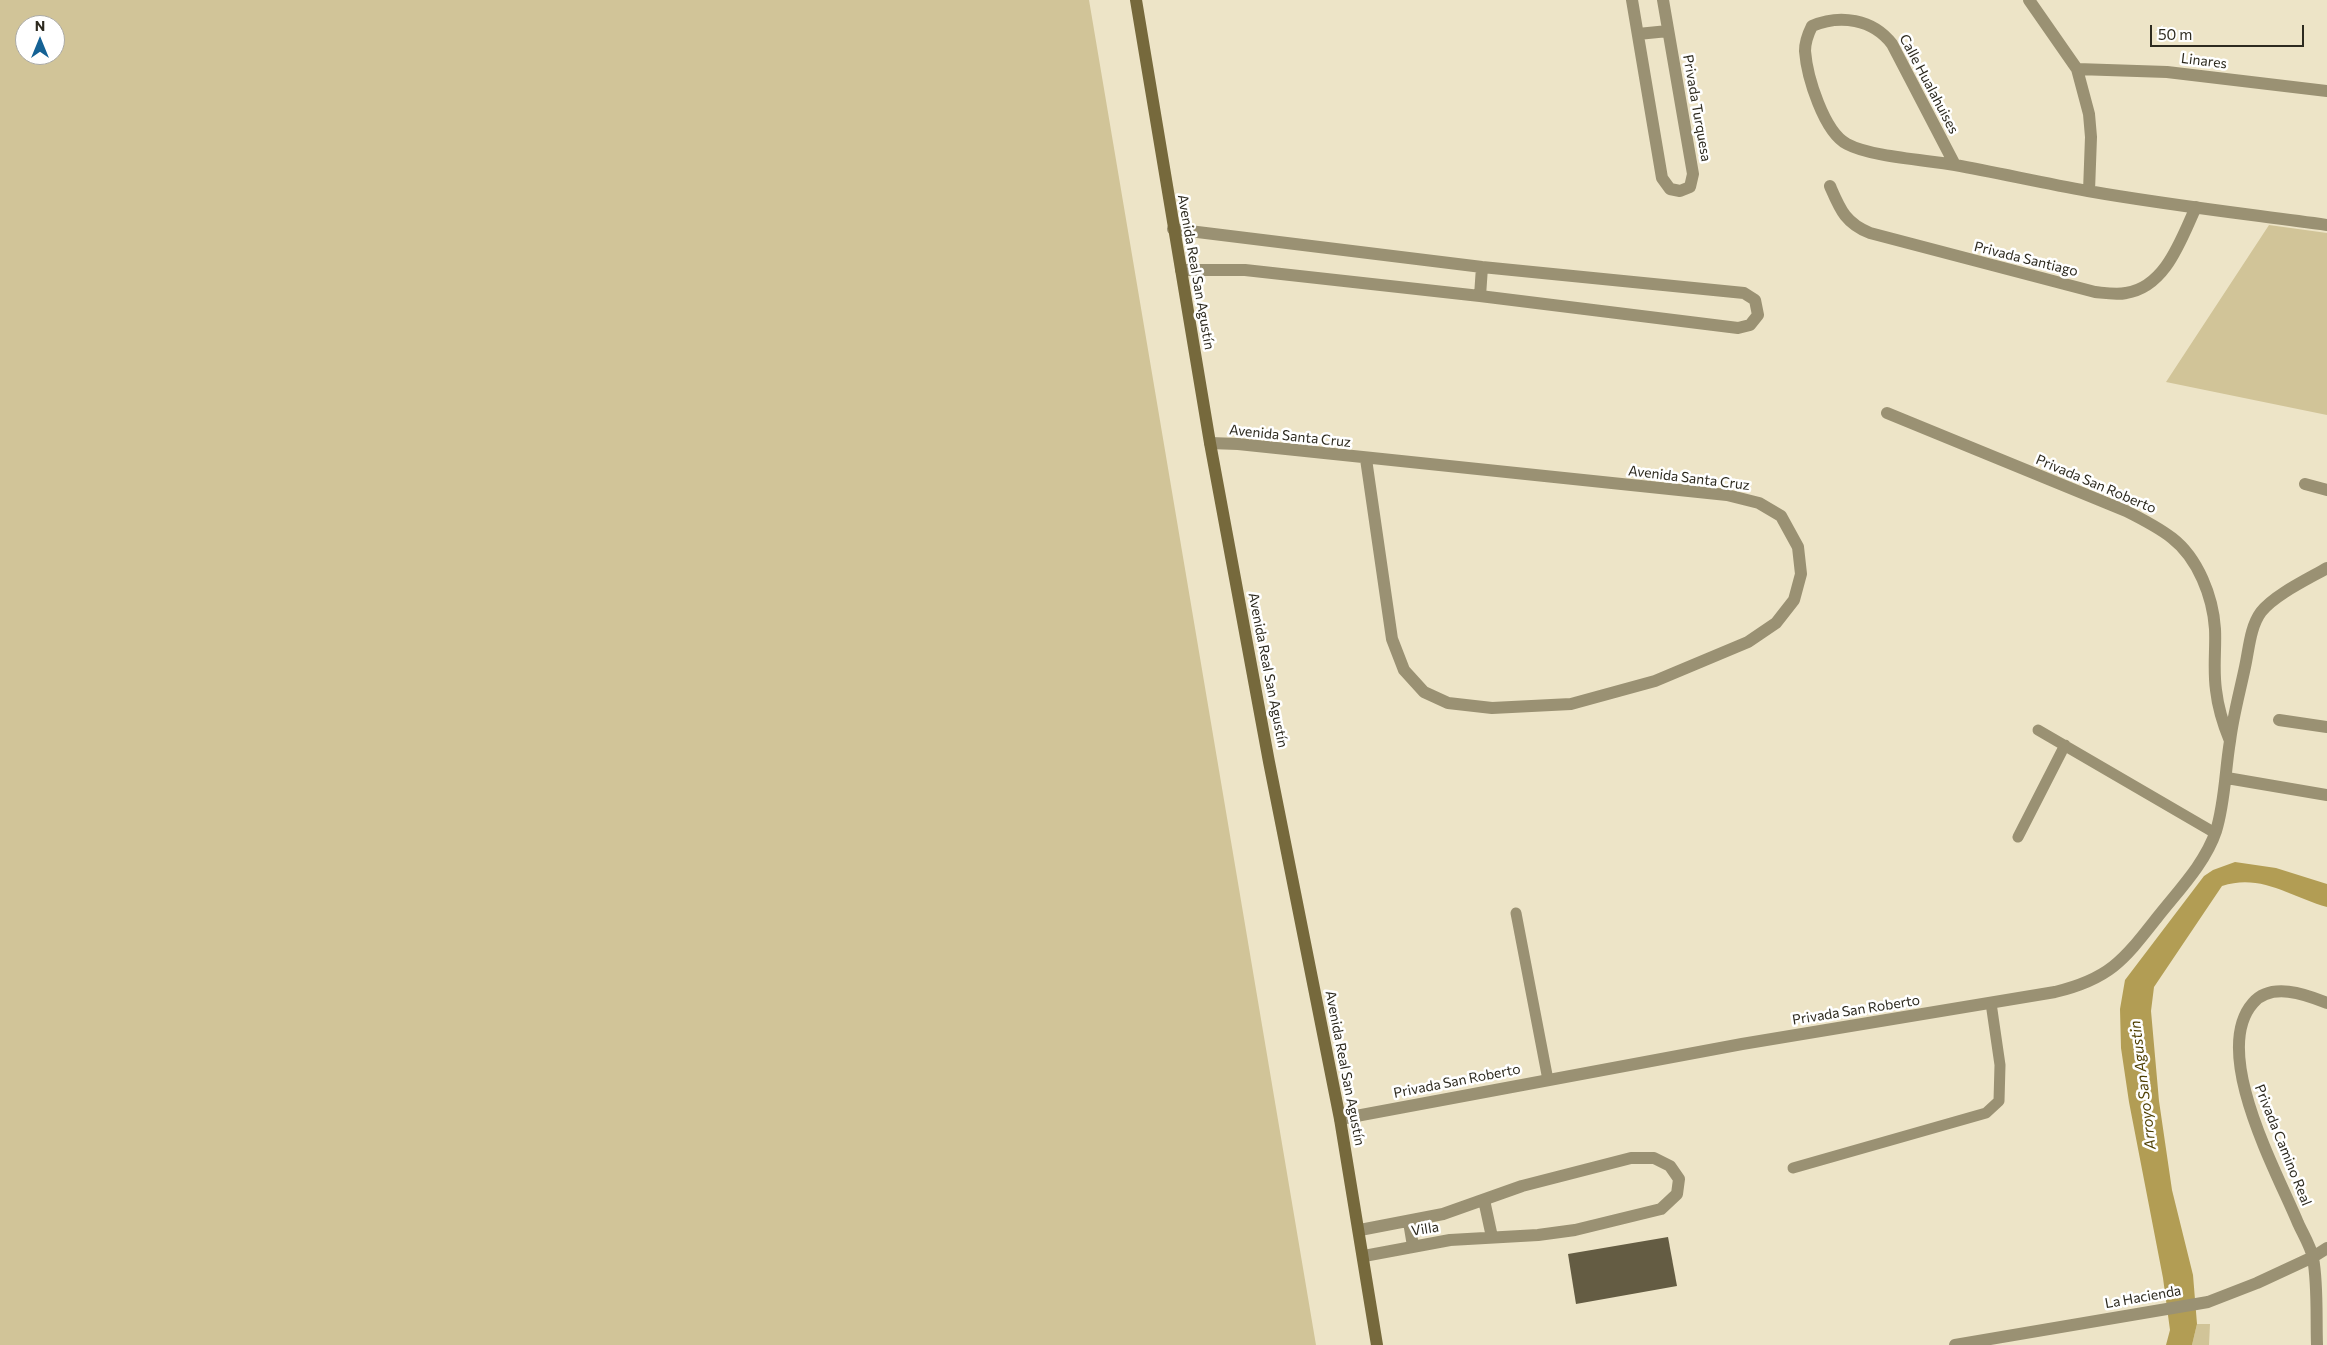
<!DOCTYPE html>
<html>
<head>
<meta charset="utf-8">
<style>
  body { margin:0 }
  #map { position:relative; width:2327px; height:1345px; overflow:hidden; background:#ede4c7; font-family:Commissioner,sans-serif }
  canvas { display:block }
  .north { position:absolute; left:15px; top:15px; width:50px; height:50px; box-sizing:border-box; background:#fff; border:1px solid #abaaa5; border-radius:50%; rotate:0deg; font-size:14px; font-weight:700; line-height:20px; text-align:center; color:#2d2a1f }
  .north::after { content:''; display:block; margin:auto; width:18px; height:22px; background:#156295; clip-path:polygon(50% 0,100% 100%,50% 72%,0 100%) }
  .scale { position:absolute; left:2150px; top:25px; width:154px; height:22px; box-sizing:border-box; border:2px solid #2d2a1f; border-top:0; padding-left:6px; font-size:15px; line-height:18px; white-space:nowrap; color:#2d2a1f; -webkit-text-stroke:4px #fff; paint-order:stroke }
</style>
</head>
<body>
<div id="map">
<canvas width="2327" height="1345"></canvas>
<div class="north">N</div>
<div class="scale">50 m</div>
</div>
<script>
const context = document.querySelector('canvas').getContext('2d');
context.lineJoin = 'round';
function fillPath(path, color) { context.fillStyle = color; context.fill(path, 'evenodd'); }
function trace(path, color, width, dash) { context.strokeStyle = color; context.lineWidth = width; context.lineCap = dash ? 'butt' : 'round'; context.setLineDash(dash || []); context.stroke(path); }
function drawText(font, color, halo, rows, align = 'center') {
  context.font = font + ' Commissioner,sans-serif'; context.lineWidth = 5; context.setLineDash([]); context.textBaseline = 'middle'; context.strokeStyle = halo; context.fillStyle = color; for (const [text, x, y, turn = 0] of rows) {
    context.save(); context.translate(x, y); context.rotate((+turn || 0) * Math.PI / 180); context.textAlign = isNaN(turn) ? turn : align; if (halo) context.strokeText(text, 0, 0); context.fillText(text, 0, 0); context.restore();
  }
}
const green = new Path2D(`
  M0 0H1089L1316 1345H0ZM25 25H55V55H25Z
  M2269 225 2327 233V415L2166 382Z
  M2197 1324H2210L2209 1345H2192Z`);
const water = new Path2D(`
  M2235 862 2276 868 2327 884V907C2291 897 2261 873 2222 886L2154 987 2151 1011 2159 1101 2172 1190 2193 1275 2197 1324 2192 1345H2166L2170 1330 2163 1278 2129 1102 2121 1048 2120 1009 2125 980 2204 876 2213 870Z`);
const building = new Path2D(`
  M1668 1237 1677 1286 1576 1304 1568 1254Z`);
const service = new Path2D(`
  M2038 730 2215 833
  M2018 837 2065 745
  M1516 913 1548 1080
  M1793 1168 1986 1113 1999 1101 2000 1065 1991 1003`);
const minor = new Path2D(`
  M1632 0 1662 178 1670 189 1680 191 1690 187 1693 174 1663 0
  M2029 0 2077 69 2089 114 2091 137 2089 191
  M1638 34 1668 31
  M2077 69 2167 72 2327 91
  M1955 165 1892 44C1873 19 1840 14 1812 26 1808 34 1805 42 1805 51 1807 77 1824 132 1847 144 1871 157 1927 160 1955 165 1999 173 2043 183 2088 191 2167 205 2247 214 2327 225
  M1830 186C1840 209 1845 223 1870 233L2095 292C2105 293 2116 295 2126 293 2166 287 2181 239 2196 207
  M1173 229 1482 267 1744 293 1755 300 1758 315 1750 325 1738 328 1480 296 1245 270H1181
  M1480 296 1482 267
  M1887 413 2126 511C2142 519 2158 527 2172 538 2198 558 2213 597 2215 629 2216 649 2213 669 2216 690 2218 708 2223 724 2230 741
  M1210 443 1238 444 1727 495 1759 503 1781 516 1798 547 1801 574 1794 600 1776 623 1748 642 1655 681 1571 704 1492 708 1448 703 1424 692 1404 670 1392 639 1366 459
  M2305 484 2327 490
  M2279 720 2327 727
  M2227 778 2327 795
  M1340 1119 1742 1044 2055 992C2109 979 2123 961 2156 919 2177 892 2205 864 2216 831 2225 802 2225 771 2230 741 2233 716 2240 691 2245 667 2249 649 2250 627 2261 612 2274 595 2308 579 2327 568
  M1484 1200 1492 1237
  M1409 1222 1413 1246
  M1360 1230 1443 1214 1522 1186 1631 1158H1654L1670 1166 1679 1179 1677 1194 1661 1209 1575 1230 1538 1235 1450 1240 1364 1256
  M1955 1345 2208 1302 2257 1283 2313 1257 2327 1248
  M2317 1345C2316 1318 2318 1285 2313 1258 2311 1247 2303 1234 2298 1223 2277 1172 2210 1052 2253 1003 2271 982 2305 994 2327 1003`);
const secondary = new Path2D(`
  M1136 0 1210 443 1269 762 1340 1119 1377 1345`);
const streetNames = [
  ["Linares",2204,61,7],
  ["Calle Hualahuises",1929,84,62],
  ["Privada Turquesa",1697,108,80],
  ["Privada Santiago",2026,259,14],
  ["Avenida Real San Agustín",1196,272,80],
  ["Avenida Santa Cruz",1290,436,6],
  ["Avenida Santa Cruz",1689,478,7],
  ["Privada San Roberto",2096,484,23],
  ["Avenida Real San Agustín",1268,670,79],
  ["Privada San Roberto",1856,1010,-9],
  ["Avenida Real San Agustín",1345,1068,79],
  ["Privada San Roberto",1457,1081,-11],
  ["Privada Camino Real",2283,1145,68],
  ["Villa",1425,1229,-9],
  ["La Hacienda",2143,1297,-10]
];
const waterNames = [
  ["Arroyo San Agustin",2143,1085,-97]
];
fillPath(green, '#d1c498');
fillPath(water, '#b29d54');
fillPath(building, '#645c43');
trace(service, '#9a9173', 11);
trace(minor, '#9a9173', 12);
trace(secondary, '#76693c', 12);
drawText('14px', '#2d2a1f', '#fff', streetNames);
drawText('italic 15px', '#4e3f02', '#fff', waterNames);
</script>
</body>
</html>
